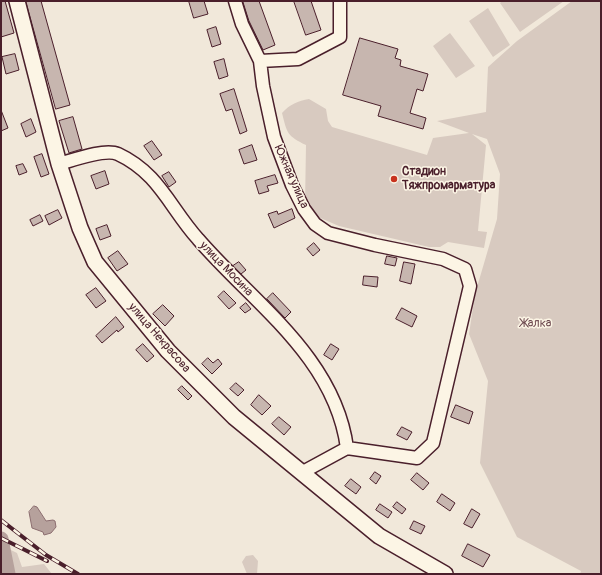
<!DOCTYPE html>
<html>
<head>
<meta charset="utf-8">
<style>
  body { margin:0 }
  #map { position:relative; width:602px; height:575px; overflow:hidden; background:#f1e8da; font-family:Pangolin,sans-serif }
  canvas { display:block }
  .frame { position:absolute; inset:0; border:2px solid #4a1f2b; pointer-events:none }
</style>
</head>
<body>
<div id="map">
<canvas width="602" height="575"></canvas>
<div class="frame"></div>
</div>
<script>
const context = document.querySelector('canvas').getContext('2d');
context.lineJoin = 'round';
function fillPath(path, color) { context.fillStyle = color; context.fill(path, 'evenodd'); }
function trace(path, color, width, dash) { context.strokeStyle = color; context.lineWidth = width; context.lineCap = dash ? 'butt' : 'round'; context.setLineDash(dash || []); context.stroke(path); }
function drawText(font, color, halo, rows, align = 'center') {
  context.font = font + ' Pangolin,sans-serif'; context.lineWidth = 3; context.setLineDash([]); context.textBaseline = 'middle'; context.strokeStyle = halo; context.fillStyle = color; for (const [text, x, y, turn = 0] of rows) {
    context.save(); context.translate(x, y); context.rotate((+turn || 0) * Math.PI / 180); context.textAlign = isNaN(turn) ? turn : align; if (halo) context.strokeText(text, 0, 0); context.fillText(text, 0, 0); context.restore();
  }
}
const green = new Path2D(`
  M502 1H564L520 32 500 3Z
  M572 1H601V574H580L581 571 517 537 480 463 488 381 469 334 475 294 497 219 500 174 487 139 472 134 486 145 478 231 487 232 484 248 448 242 440 247H429L339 226 311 214 305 204 306 145C287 136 287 133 282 113 290 104 298 101 309 99L326 109 328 121 332 127 427 155 433 138 469 133 437 121 486 112 488 67 517 41Z
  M488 8 510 45 493 57 469 21Z
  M450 33 475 66 456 78 433 46Z
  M1 546H3L17 553 22 567 44 564 52 574H1L3 569 1 567Z
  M253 555 258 561 257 574H247L242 562 246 556Z`);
const water = new Path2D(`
  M34 506 37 507 46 521 53 520 55 521 56 527 51 533 44 535 43 532 32 528 29 512Z`);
const river = new Path2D(`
  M1 539 8 574`);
const building = new Path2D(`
  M1 1H5L14 33 1 37Z
  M26 1H41L70 105 56 109Z
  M189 1H204L208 14 194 18Z
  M243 1H259L275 45 263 50 249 21Z
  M294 1H311L321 30 306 35Z
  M216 27 221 44 212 47 207 30Z
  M360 38 398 49 395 58 401 60 400 66 428 74 423 91 417 89 410 113 426 118 423 129 378 116 381 106 343 95Z
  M15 54 19 70 6 74 2 57Z
  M224 59 228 76 219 79 214 62Z
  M234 89 247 131 240 134 232 109 226 111 220 94Z
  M1 110 8 128 1 131Z
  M73 117 82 149 69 153 59 121Z
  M31 119 36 132 26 137 21 124Z
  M152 141 162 155 154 160 144 146Z
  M252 145 257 160 244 164 239 150Z
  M42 154 49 174 41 177 34 157Z
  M23 164 27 172 19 175 16 166Z
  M105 171 109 184 96 189 91 176Z
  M169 172 176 182 169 187 162 176Z
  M275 175 278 183 267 186 269 191 259 194 255 181Z
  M292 209 295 218 274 228 268 214 277 211 278 214Z
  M58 210 62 218 49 225 45 216Z
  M40 215 43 221 33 226 30 220Z
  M107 225 111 236 100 240 96 229Z
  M314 243 320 250 313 256 307 249Z
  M118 251 128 264 117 271 108 258Z
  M387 256 397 258 395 266 385 264Z
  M239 262 246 270 241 274 233 266Z
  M404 262 415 264 411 284 400 281Z
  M364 276 378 277 377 287 363 285Z
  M96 288 106 301 96 308 86 295Z
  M224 291 236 303 229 309 218 297Z
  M273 293 291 312 285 318 267 299Z
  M246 303 251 309 245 313 240 308Z
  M163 305 174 316 165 326 153 314Z
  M402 308 417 316 412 327 396 319Z
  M116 317 124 327 118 332 117 330 102 343 96 336Z
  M143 344 154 356 147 362 136 350Z
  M331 344 339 349 332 360 324 355Z
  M208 358 213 363 218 359 222 364 212 374 202 364Z
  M236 383 244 390 238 396 230 389Z
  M182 386 192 396 188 400 178 390Z
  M259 395 271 406 262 415 251 405Z
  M456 405 473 412 469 424 451 417Z
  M279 417 291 427 284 435 272 424Z
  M402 427 412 432 407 440 397 435Z
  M375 472 381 476 376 484 370 479Z
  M417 473 429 483 423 490 411 480Z
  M351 479 361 487 356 494 345 486Z
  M442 494 455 503 450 511 437 502Z
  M397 502 406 509 402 514 393 507Z
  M380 504 392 512 388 518 376 510Z
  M472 509 480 514 472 528 464 524Z
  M414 521 425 526 421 534 410 529Z
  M468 544 490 555 483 567 462 556Z`);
const minor = new Path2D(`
  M260 61 298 59 340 37V1
  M59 164C73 160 105 148 118 154 159 173 170 208 198 239 253 303 335 357 347 448L417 458 433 443 470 286 465 269 443 259 375 245 328 233 315 224 304 209 292 185 274 137 263 86 260 61 242 24 235 1
  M301 473 347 448`);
const major = new Path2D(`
  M17 1 59 164 80 228 95 262 168 351 234 417 379 536 445 574`);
const rail = new Path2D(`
  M1 520 46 555 78 574
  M1 538 47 561`);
const markers = [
  [394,179,4,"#c8321e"]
];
const poiNames = [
  ["Стадион",402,172],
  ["Тяжпромарматура",402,186]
];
const streetNames = [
  ["Южная улица",291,177,66],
  ["улица Мосина",226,269,46],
  ["улица Некрасова",159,338,49]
];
const parkNames = [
  ["Жалка",536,324]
];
fillPath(green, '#d8cac0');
fillPath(water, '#b6a19c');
trace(water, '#8b6d6f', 1);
trace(river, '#b6a19c', 15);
fillPath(building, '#c7b6af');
trace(building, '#4a1f2b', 1);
trace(minor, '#4a1f2b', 15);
trace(major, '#4a1f2b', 18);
trace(minor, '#fcf5e5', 12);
trace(major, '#fcf5e5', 15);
trace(rail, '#4a1f2b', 4);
trace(rail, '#fcf5e5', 2.5, [8]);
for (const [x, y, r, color] of markers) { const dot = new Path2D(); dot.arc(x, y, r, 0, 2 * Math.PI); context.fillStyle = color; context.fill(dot); trace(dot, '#fcf5e5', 1.5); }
drawText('bold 12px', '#4a1f2b', '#fcf5e5', poiNames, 'left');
drawText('12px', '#4a1f2b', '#fcf5e5', streetNames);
drawText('12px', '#6e4a50', '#fcf5e5', parkNames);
</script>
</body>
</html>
